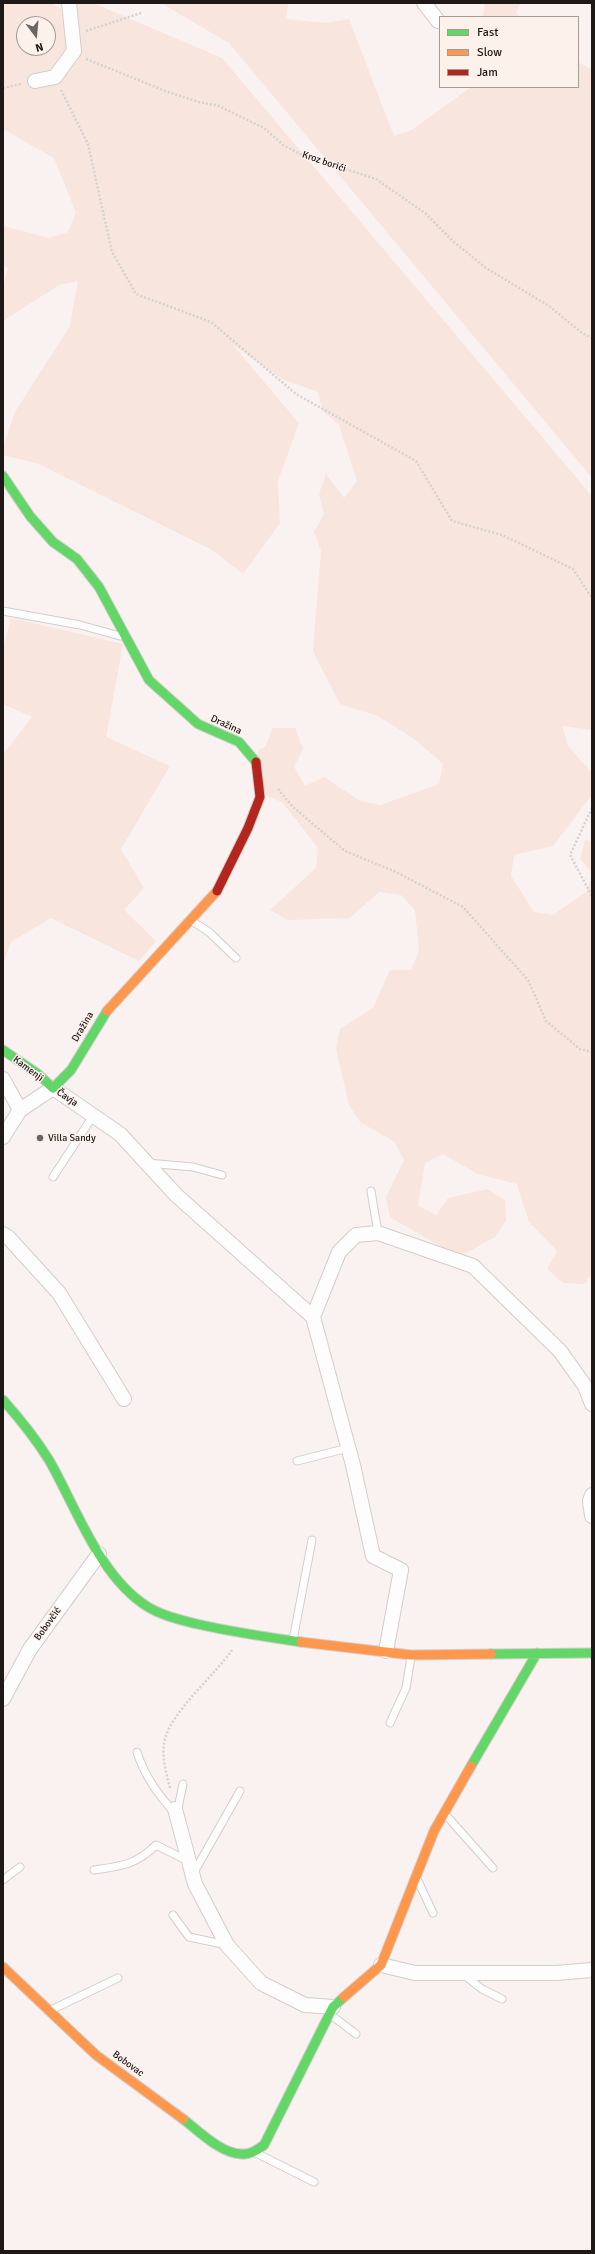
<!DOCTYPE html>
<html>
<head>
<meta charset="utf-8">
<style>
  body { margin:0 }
  #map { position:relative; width:595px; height:2254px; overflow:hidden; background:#f9f2f0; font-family:Signika,sans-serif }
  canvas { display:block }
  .frame { position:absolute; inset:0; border:4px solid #1e1917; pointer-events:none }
  .legend { position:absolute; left:439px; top:16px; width:140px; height:72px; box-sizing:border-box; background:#fdf1ec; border:1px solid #a49b97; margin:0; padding:5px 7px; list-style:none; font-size:12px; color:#1e1917 }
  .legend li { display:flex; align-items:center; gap:8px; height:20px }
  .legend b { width:20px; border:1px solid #a49b97 }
  .north { position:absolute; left:16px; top:16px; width:40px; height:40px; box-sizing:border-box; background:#fdf1ec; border:1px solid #a49b97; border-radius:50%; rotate:164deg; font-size:11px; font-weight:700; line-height:16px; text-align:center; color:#1e1917 }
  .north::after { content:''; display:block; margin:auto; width:14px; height:18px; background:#6b6563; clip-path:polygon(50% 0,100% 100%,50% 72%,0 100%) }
</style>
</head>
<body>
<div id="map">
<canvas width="595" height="2254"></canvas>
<div class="frame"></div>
<ul class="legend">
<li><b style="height:5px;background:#63d668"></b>Fast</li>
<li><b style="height:5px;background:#ff974d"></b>Slow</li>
<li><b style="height:5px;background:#b3261e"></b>Jam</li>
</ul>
<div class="north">N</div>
</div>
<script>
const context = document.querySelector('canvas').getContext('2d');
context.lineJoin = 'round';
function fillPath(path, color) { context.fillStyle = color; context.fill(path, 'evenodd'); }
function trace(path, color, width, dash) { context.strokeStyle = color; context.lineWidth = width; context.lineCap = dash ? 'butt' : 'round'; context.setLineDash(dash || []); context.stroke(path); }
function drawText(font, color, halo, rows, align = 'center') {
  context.font = font + ' Signika,sans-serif'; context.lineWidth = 3; context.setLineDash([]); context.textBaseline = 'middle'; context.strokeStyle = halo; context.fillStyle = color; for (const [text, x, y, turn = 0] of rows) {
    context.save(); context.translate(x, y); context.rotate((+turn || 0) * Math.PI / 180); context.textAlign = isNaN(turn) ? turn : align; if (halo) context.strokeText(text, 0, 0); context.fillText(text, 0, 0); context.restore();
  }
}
const green = new Path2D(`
  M3 3H52L71 16 73 3H93L222 58 592 496V730L562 726 568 746 592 773 591 796 553 846 514 855 511 876 534 912 553 915 586 892 592 876V1274L584 1284 563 1283 547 1269 557 1251 529 1222 517 1184 478 1174 443 1154 425 1163 418 1206 436 1215 448 1198 487 1189 505 1200 506 1220 495 1237 459 1257 390 1217 386 1197 404 1160 395 1142 360 1122 349 1105 336 1049 340 1029 373 1008 390 970H411L419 951 415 910 401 895 379 892 350 918 288 920 270 910 316 868 318 848 282 802 262 794 258 750 265 747 273 728H295L303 749 294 767 305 786 324 777 360 801 381 805 439 784 443 764 413 738 378 716 340 704 313 651 321 551 314 532 324 514 319 494 326 474 344 498 357 481 339 425 323 411 318 392 282 379 232 344 299 423 278 481 280 523 243 574 212 550 39 464 3 455V447L15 412 70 326 78 281 59 285 3 321V287L8 269 3 264V226L49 238 68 232 76 213 54 158 3 129ZM24 24H48V48H24Z
  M161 3H288L286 19 325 23 349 19 394 136 412 130 471 87H578V62L592 70V478L229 43Z
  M485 3H521L516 12 519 17H483Z
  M11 618 123 644 106 737 170 766 121 849 144 888 124 910 156 941 139 961 51 918 11 942 3 965V755L32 717 3 704V648Z
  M585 840 592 841V873L580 859Z`);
const path = new Path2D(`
  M86 31 141 13
  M86 59 168 92 199 102 219 106 264 128 283 145 300 154 376 179 425 213 454 242 486 268 549 306 582 333 592 338
  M3 88 21 84
  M61 90 88 144 112 252 136 294 211 322 296 394 416 461 452 521 502 535 573 569 592 598
  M278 789 293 807 345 851 396 872 463 907 528 980 546 1021 580 1049 592 1052
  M592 808 570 855 592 896
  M170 1788C166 1773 161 1754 165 1739 172 1711 215 1675 232 1650`);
const lane = new Path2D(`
  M3 611 80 625 120 636
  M192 921 209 932 236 958
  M147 1163 193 1167 222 1175
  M53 1177 93 1116
  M371 1191 378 1233
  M297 1461 348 1448
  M293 1640 312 1540
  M390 1723 406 1688 411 1657
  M137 1752C144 1775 159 1796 175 1813
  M177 1813 183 1784
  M445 1814 493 1868
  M94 1870C121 1866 136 1865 156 1845L188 1861
  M193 1874 240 1791
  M3 1880 20 1867
  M418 1881 433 1913
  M173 1915 189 1937 227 1945
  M464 1975 482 1989 502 1999
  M51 2010 118 1978
  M331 2015 356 2034
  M256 2153 314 2182`);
const street = new Path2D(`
  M424 3 438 21
  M35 81 55 77 74 51 69 3
  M3 1079 20 1110
  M3 1137 20 1110 53 1088 120 1134 176 1195 313 1317 353 1465 373 1556 401 1570 386 1651
  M3 1234 8 1237 59 1293 124 1399
  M313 1317 339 1252 356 1235 378 1233 473 1266 560 1351 585 1386 592 1404
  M592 1495 590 1501 592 1516
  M3 1699 30 1649 99 1554
  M175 1809 195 1884 227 1945 261 1983 305 2005 333 2007
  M381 1965 415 1973H556L592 1970`);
const fast = new Path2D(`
  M3 476 30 516 53 542 77 559 99 587 149 680 198 724 239 742 256 762
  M3 1050 38 1074 53 1088 71 1070 107 1011
  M3 1400C20 1419 36 1439 49 1460 76 1507 100 1578 148 1607 163 1616 181 1620 197 1624 232 1632 266 1637 301 1642
  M491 1654 592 1653
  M471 1766 537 1653
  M183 2119C199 2131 220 2153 241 2154 250 2155 257 2150 264 2145L333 2007 344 1997`);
const slow = new Path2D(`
  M107 1011 217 891
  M301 1642 411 1655 491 1654
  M3 1967 96 2055 183 2119
  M344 1997 381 1965 434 1831 471 1766`);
const jam = new Path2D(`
  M217 891 248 828 260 797 256 762`);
const markers = [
  [40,1138,4,"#6b6563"]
];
const streetNames = [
  ["Kroz borići",324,162,19],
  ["Dražina",226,725,25],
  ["Dražina",83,1027,-60],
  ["Kamenji",28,1069,37],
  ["Čavja",67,1098,34],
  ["Bobovčić",48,1624,-54],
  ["Bobovac",128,2064,36]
];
const poiNames = [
  ["Villa Sandy",48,1138]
];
fillPath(green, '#f8e5dd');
trace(lane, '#d3cdcb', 9);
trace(street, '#d3cdcb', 16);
trace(fast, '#d3cdcb', 11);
trace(slow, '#d3cdcb', 11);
trace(jam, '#d3cdcb', 11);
trace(path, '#d4d2d1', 2.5, [2, 2]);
trace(lane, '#fefdfd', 7);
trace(street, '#fefdfd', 14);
trace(fast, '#63d668', 9);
trace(slow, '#ff974d', 9);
trace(jam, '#b3261e', 9);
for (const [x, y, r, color] of markers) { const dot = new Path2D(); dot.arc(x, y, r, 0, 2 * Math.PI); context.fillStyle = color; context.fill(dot); trace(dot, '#fdf1ec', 1.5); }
drawText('10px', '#1e1917', '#fdf1ec', streetNames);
drawText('10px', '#1e1917', '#fdf1ec', poiNames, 'left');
</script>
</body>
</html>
